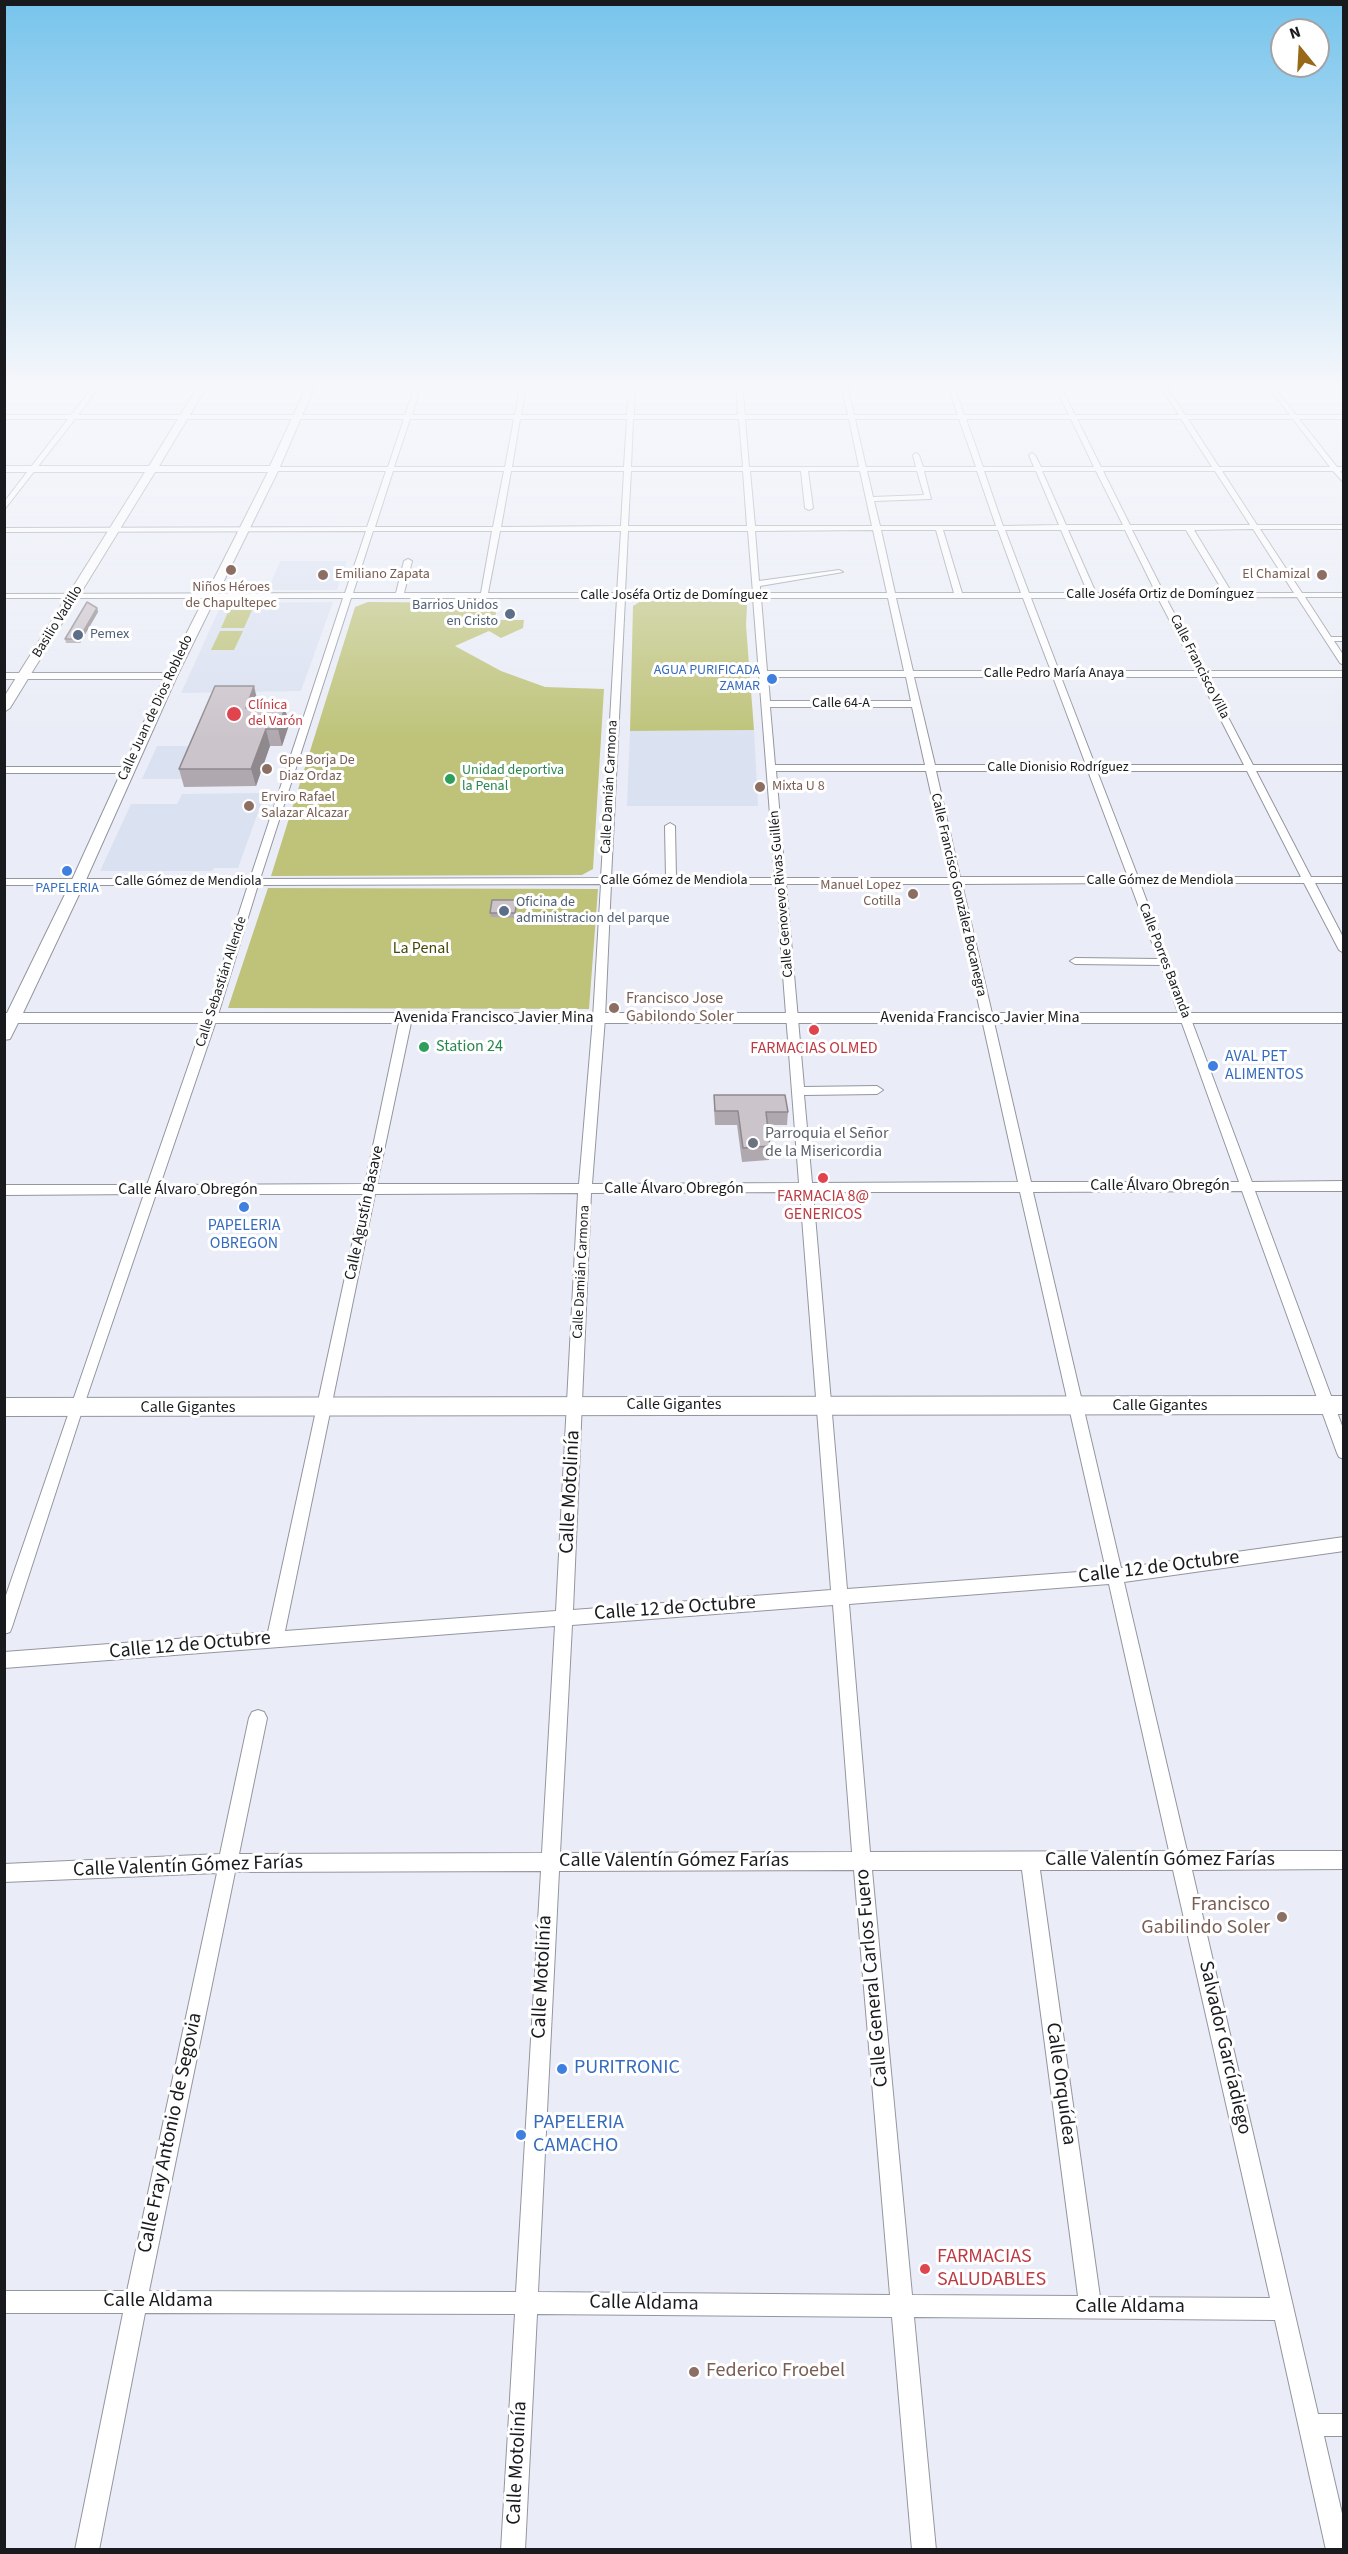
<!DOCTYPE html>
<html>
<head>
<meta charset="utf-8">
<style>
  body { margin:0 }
  #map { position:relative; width:1348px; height:2554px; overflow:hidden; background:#eaedf7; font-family:"Source Sans 3",sans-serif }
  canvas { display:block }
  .frame { position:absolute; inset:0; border:6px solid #191a1d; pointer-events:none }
  .north { position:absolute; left:1270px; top:18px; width:60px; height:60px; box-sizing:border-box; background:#fff; border:2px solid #a3a3a5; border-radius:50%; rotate:342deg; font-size:16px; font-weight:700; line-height:24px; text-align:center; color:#191a1d }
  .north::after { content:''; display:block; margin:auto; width:21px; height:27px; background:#976918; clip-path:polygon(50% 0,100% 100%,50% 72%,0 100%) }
</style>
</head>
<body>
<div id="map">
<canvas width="1348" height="2554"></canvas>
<div class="frame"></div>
<div class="north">N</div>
</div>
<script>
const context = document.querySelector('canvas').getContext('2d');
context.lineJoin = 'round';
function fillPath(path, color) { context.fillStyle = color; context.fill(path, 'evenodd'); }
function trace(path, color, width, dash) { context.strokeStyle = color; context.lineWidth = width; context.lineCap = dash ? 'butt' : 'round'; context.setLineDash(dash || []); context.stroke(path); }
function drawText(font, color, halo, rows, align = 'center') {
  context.font = font + ' "Source Sans 3",sans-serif'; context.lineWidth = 6; context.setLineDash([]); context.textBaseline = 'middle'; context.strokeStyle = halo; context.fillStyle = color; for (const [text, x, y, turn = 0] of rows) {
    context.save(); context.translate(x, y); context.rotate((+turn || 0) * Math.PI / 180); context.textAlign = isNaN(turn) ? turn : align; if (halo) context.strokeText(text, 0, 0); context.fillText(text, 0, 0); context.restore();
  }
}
const built = new Path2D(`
  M280 561H347L337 590H268Z
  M333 602 301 691 181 693 222 603Z
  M754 730 758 806H627L630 731Z
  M157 746H201L188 779H142Z
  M265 793 238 868H214L212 871H100L131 804H177L182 794Z`);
const green = new Path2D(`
  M641 601 738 602 747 605 746 625 754 730 630 731 633 606Z
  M368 602 497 603 495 620H524L523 628 501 638 489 631 455 646 501 671 545 687 604 689 593 869 582 875 271 876 355 607Z
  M229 610H252L244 628H221Z
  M220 631H243L234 650H211Z
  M268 888 598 889 589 1009 228 1008Z`);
const street = new Path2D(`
  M96 383H102L78 415H405L416 383H422L412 415H515L521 383H527L521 415H627L629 383H635L634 415H738L736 383H742L745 415H848L841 383H847L854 415H958L947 383H953L964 415H1069L1053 383H1059L1075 415H1179L1158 383H1164L1185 415H1290L1265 383H1271L1296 415H1344V419H1299L1337 467H1344V471H1340L1344 476V483L1333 471H1222L1257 525H1344V529H1260L1302 593H1344V597H1305L1331 637H1344V641H1334L1344 656V665L1340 663 1297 597 1166 598 1205 671H1344V677H1207L1253 765H1344V771H1256L1311 877H1344V883H1315L1344 939V953L1339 950 1304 883H1140L1252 1182 1344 1181V1191H1255L1344 1431V1459L1339 1457 1337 1453 1242 1191 1033 1192 1121 1568 1344 1537V1551L1124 1582 1187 1851H1344V1869L1192 1870 1318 2414H1344V2436H1324L1344 2522V2550H1326L1275 2320 914 2317 936 2550H912L892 2317 537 2314 525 2550H501L515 2314 145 2313 99 2550H75L123 2313H4V2291H127L217 1873 4 1882V1864L220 1854 249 1718 252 1712 258 1710 264 1712 267 1718 239 1854 542 1853 555 1626 4 1668V1652L268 1632 363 1194H156L83 1408 12 1627 10 1632 4 1634V1601L144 1194 4 1195V1185H147L205 1018 248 885H4V879H250L343 598H4V594L345 593 366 531 4 532V528L367 527 386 471H274L271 469 274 467H388L404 419H75L4 510V502L68 419H4V415H71ZM410 419H514L505 467H394ZM520 419H627L624 467H512ZM633 419H739L743 467H631ZM745 419H849L859 467H749ZM855 419H959L976 467H923L919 455 916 453 913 455 916 467H866ZM966 419H1071L1094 467H1041L1035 455 1032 453 1029 455 1034 467H983ZM1077 419H1181L1212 467H1101ZM1188 419H1293L1330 467H1219ZM393 471H504L493 527H375ZM511 471H624L621 526 501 527ZM631 471H743L747 526H628ZM750 471H801L805 508 809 510 813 508 808 471H860L872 526H755ZM867 471H917L924 495 873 497ZM924 471H977L996 526H880L874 501 931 499ZM984 471H1036L1059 525 1003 526ZM1042 471H1096L1123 525H1066ZM1103 471H1215L1250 525H1130ZM1253 529 1294 593H1232L1194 530ZM873 530 887 593H760V586L843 572 839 570 759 581 755 531ZM881 530H936L954 593H895ZM943 530H998L1021 593H962ZM1005 530H1061L1088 593H1029ZM1068 530H1125L1156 593H1096ZM1132 530H1186L1224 593H1164ZM373 531H492L481 593H404L412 561 408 559 404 561 396 593H353ZM500 531H621L617 593H488ZM628 531H748L753 593H625ZM351 598H617L601 878 260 879ZM625 598H753L775 878H676L675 826 670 823 665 826 666 878H611ZM761 598H888L904 671H767ZM896 598H1023L1051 671H913ZM1031 598H1158L1196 671H1059ZM768 677H906L911 701H770ZM914 677H1053L1086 765H935ZM1061 677H1199L1244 765H1095ZM770 707H912L925 765H775ZM776 771H926L950 878H785ZM936 771H1088L1128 877H960ZM1097 771H1247L1301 877H1138ZM1130 883 1158 959 1075 958 1070 961 1075 964 1161 965 1239 1182H1031L962 884ZM601 884 593 1018 579 1184H377L412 1018 406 1014 400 1018 365 1184 160 1185 217 1018 258 885ZM611 884H776L799 1183 592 1184 605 1018ZM786 884H952L1018 1182 812 1183 804 1095 877 1094 883 1090 877 1086 804 1087ZM800 1192 831 1590 573 1610 591 1193ZM813 1192H1020L1106 1570 847 1589ZM578 1193 556 1611 285 1631 375 1194ZM1109 1584 1169 1851 870 1852 849 1604ZM833 1605 852 1852 560 1853 572 1625ZM854 1870 890 2295 538 2292 559 1871ZM872 1870H1022L1078 2296 912 2295ZM1040 1870H1173L1270 2298 1100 2297ZM541 1871 516 2292 149 2291 235 1872Z
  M4 673H171L175 676 171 679H4Z
  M4 767H126L131 770 126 773H4Z`);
const secondary = new Path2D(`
  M200 383H209L159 466H270L308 383H316L279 469 177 676 85 882 23 1013H1344V1023H18L10 1039 4 1040V1013H7L71 882 165 676 268 472H155L10 708 4 712V697L145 472H4V466H149Z
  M1344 1396V1414L4 1416V1398Z`);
const wall = new Path2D(`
  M97 608 98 612 80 643H66L65 639Z
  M258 703 256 708H285L289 725 282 746H270L256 786 184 787 179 769Z
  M517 904 515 918 491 917 490 913Z
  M714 1095 788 1112 787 1125H768L770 1146 769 1160 742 1162 737 1125H715L714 1108Z`);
const shadedWall = new Path2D(`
  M97 608 98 612 80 643 79 639Z
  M254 686 258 703 250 725 246 708Z
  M285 708 289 725 282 746 278 729Z
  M266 729 270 746 256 786 251 769Z`);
const building = new Path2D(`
  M87 602 97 608 79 639H65Z
  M215 686H254L246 708H285L278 729H266L251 769H179Z
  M492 900H517L515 913H490Z
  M714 1095H785L788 1112H766L770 1146 743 1148 738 1111H715Z`);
const markers = [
  [231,570,6,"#8d6e63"],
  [323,575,6,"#8d6e63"],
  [1322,575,6,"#8d6e63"],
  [510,614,6,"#5c6f8a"],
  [78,635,6,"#5c6f8a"],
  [772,679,6,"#3f7fe0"],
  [234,714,8,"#e0444e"],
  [267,769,6,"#8d6e63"],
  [450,779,6,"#2e9e5b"],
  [760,787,6,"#8d6e63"],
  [249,806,6,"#8d6e63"],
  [67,871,6,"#3f7fe0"],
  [913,894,6,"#8d6e63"],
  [504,911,6,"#5c6f8a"],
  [614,1008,6,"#8d6e63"],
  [814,1030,6,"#e0444e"],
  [424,1047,6,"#2e9e5b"],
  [1213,1066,6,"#3f7fe0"],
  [753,1143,6,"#6b7280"],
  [823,1178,6,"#e0444e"],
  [244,1207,6,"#3f7fe0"],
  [1282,1917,6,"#8d6e63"],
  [562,2069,6,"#3f7fe0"],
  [521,2135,6,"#3f7fe0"],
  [925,2269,6,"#e0444e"],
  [694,2372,6,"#8d6e63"]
];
const farEducationnames = [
  ["Emiliano Zapata",335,575],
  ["El Chamizal",1310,575,"right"],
  ["Niños Héroes",231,588,"center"],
  ["de Chapultepec",231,604,"center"],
  ["Gpe Borja De",279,761],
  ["Diaz Ordaz",279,777],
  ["Mixta U 8",772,787],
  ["Erviro Rafael",261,798],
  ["Salazar Alcazar",261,814],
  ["Manuel Lopez",901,886,"right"],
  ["Cotilla",901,902,"right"]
];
const farStreetnames = [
  ["Calle Joséfa Ortiz de Domínguez",1160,595],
  ["Calle Joséfa Ortiz de Domínguez",674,596],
  ["Basilio Vadillo",58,622,-58],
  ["Calle Francisco Villa",1199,667,63],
  ["Calle Pedro María Anaya",1054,674],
  ["Calle 64-A",841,704],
  ["Calle Juan de Dios Robledo",156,708,-65],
  ["Calle Dionisio Rodríguez",1058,768],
  ["Calle Damián Carmona",610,787,-87],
  ["Calle Gómez de Mendiola",674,881],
  ["Calle Gómez de Mendiola",1160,881],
  ["Calle Gómez de Mendiola",188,882],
  ["Calle Genovevo Rivas Guillén",782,894,-95],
  ["Calle Francisco González Bocanegra",958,895,77],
  ["Calle Porres Baranda",1164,961,69],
  ["Calle Sebastián Allende",222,982,-72],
  ["Calle Damián Carmona",582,1272,-87]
];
const farServicenames = [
  ["Barrios Unidos",498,606,"right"],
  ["en Cristo",498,622,"right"],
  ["Pemex",90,635],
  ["Oficina de",516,903],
  ["administracion del parque",516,919]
];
const farShopnames = [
  ["AGUA PURIFICADA",760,671],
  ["ZAMAR",760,687],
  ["PAPELERIA",67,889,"center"]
];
const farHealthnames = [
  ["Clínica",248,706],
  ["del Varón",248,722]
];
const farLeisurenames = [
  ["Unidad deportiva",462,771],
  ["la Penal",462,787]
];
const parkNames = [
  ["La Penal",421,949]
];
const educationNames = [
  ["Francisco Jose",626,999],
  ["Gabilondo Soler",626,1017]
];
const streetNames = [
  ["Avenida Francisco Javier Mina",494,1018],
  ["Avenida Francisco Javier Mina",980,1018],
  ["Calle Álvaro Obregón",1160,1186],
  ["Calle Álvaro Obregón",674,1189],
  ["Calle Álvaro Obregón",188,1190],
  ["Calle Agustín Basave",365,1213,-78],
  ["Calle Gigantes",674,1405],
  ["Calle Gigantes",1160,1406],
  ["Calle Gigantes",188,1408]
];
const leisureNames = [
  ["Station 24",436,1047]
];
const healthNames = [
  ["FARMACIAS OLMED",814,1049],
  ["FARMACIA 8@",823,1197],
  ["GENERICOS",823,1215]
];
const shopNames = [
  ["AVAL PET",1225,1057],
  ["ALIMENTOS",1225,1075],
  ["PAPELERIA",244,1226,"center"],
  ["OBREGON",244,1244,"center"]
];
const worshipNames = [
  ["Parroquia el Señor",765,1134],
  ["de la Misericordia",765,1152]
];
const nearStreetnames = [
  ["Calle Motolinía",571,1492,-87],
  ["Calle 12 de Octubre",1159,1568,-7],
  ["Calle 12 de Octubre",675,1609,-4],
  ["Calle 12 de Octubre",190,1646,-5],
  ["Calle Valentín Gómez Farías",1160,1861],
  ["Calle Valentín Gómez Farías",674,1862],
  ["Calle Valentín Gómez Farías",188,1867,-2],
  ["Calle Motolinía",543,1977,-87],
  ["Calle General Carlos Fuero",873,1978,-95],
  ["Salvador Garcíadiego",1224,2048,77],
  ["Calle Orquídea",1060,2084,82],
  ["Calle Fray Antonio de Segovia",171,2133,-78],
  ["Calle Aldama",158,2302],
  ["Calle Aldama",644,2304,1],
  ["Calle Aldama",1130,2308],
  ["Calle Motolinía",518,2463,-87]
];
const nearEducationnames = [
  ["Francisco",1270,1906],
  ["Gabilindo Soler",1270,1929],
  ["Federico Froebel",706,2372,"left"]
];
const nearShopnames = [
  ["PURITRONIC",574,2069],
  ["PAPELERIA",533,2124],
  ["CAMACHO",533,2147]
];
const nearHealthnames = [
  ["FARMACIAS",937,2258],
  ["SALUDABLES",937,2281]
];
fillPath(built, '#dae1f1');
fillPath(green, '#bec379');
trace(street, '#93969f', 2);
trace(secondary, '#93969f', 2);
fillPath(street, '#fff');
fillPath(secondary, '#fff');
fillPath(wall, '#afa9af');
fillPath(shadedWall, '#8f898e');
fillPath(building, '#ccc4cb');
trace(building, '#8f898e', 1.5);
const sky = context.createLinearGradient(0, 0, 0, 741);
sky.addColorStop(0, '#77c4ec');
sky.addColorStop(0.52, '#f6f7fb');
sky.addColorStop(1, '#f6f7fb00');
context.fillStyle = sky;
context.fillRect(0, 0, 1348, 741);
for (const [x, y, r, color] of markers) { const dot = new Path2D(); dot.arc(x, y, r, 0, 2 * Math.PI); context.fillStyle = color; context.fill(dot); trace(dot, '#fff', 2); }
drawText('14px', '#785e54', '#fff', farEducationnames, 'left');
drawText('14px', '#191a1d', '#fff', farStreetnames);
drawText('14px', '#4e5e75', '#fff', farServicenames, 'left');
drawText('14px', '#366cbe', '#fff', farShopnames, 'right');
drawText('14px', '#be3a42', '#fff', farHealthnames, 'left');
drawText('14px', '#27864d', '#fff', farLeisurenames, 'left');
drawText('16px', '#464807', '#fff', parkNames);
drawText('16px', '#785e54', '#fff', educationNames, 'left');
drawText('16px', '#191a1d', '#fff', streetNames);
drawText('16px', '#27864d', '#fff', leisureNames, 'left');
drawText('16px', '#be3a42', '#fff', healthNames);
drawText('16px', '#366cbe', '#fff', shopNames, 'left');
drawText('16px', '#5b616d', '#fff', worshipNames, 'left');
drawText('20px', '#191a1d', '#fff', nearStreetnames);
drawText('20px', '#785e54', '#fff', nearEducationnames, 'right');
drawText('20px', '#366cbe', '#fff', nearShopnames, 'left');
drawText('20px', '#be3a42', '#fff', nearHealthnames, 'left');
</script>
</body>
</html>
